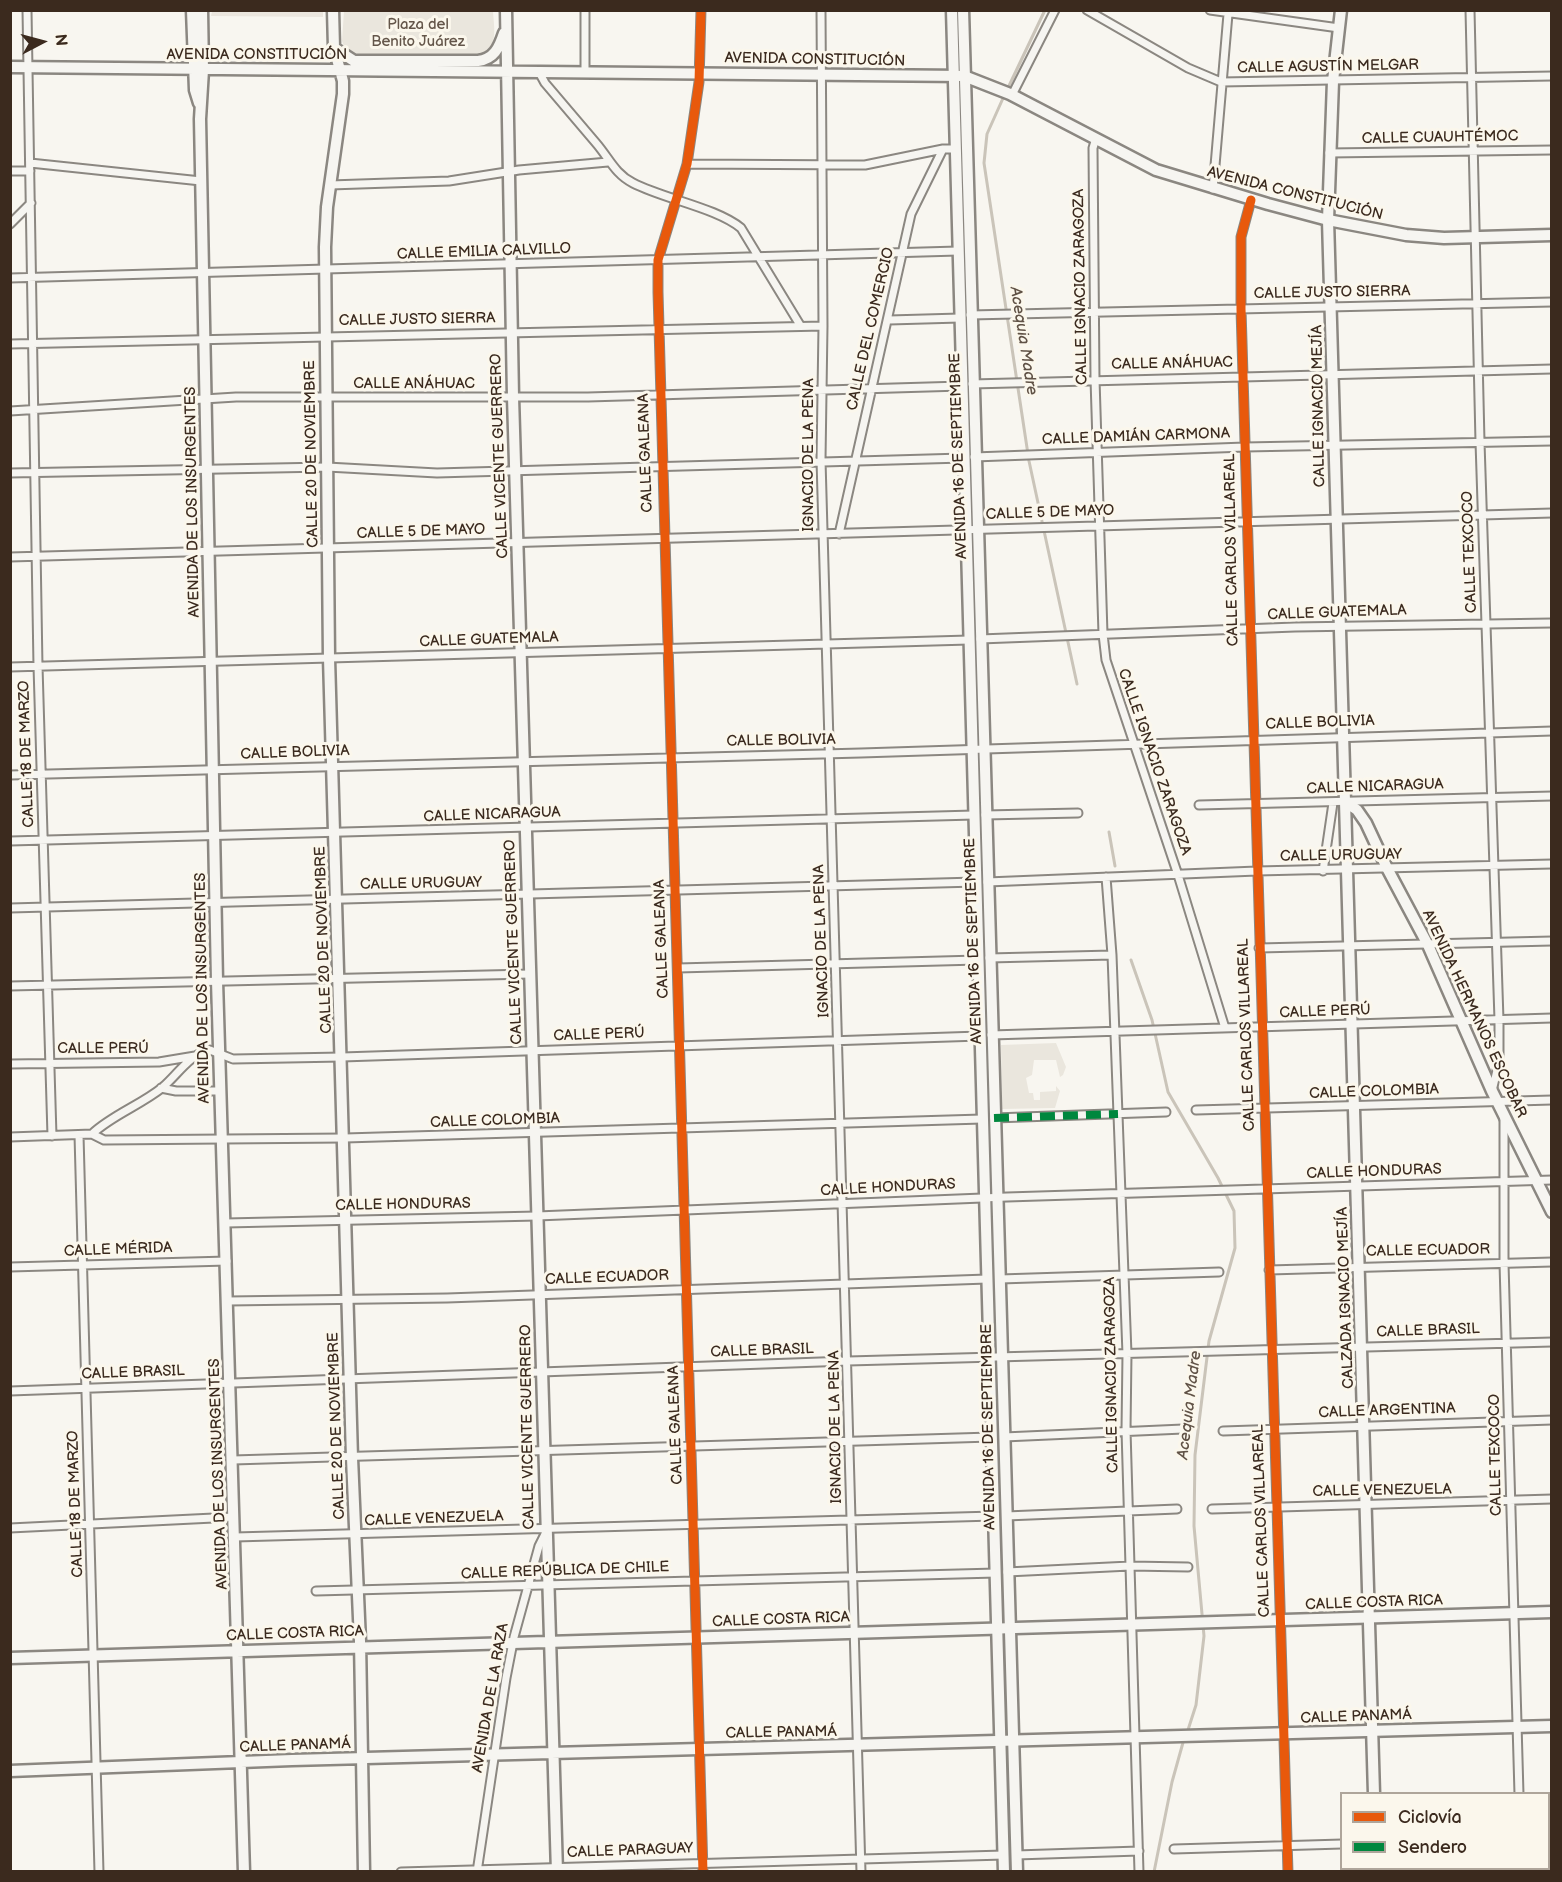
<!DOCTYPE html>
<html>
<head>
<meta charset="utf-8">
<style>
  body { margin:0 }
  #map { position:relative; width:1562px; height:1882px; overflow:hidden; background:#f8f6f0; font-family:"Balsamiq Sans",sans-serif }
  canvas { display:block }
  .frame { position:absolute; inset:0; border:12px solid #3b2a1e; pointer-events:none }
  .legend { position:absolute; left:1340px; top:1792px; width:210px; height:78px; box-sizing:border-box; background:#fbf7ec; border:2px solid #aea59a; margin:0; padding:8px 10px; list-style:none; font-size:18px; color:#3b2a1e }
  .legend li { display:flex; align-items:center; gap:12px; height:30px }
  .legend b { width:30px; border:2px solid #aea59a }
  .north { position:absolute; left:12px; top:12px; width:60px; height:60px; -webkit-text-stroke:4px #fbf7ec; paint-order:stroke; rotate:84deg; font-size:16px; font-weight:700; line-height:24px; text-align:center; color:#3b2a1e }
  .north::after { content:''; display:block; margin:auto; width:21px; height:27px; background:#3b2a1e; clip-path:polygon(50% 0,100% 100%,50% 72%,0 100%) }
</style>
</head>
<body>
<div id="map">
<canvas width="1562" height="1882"></canvas>
<div class="frame"></div>
<ul class="legend">
<li><b style="height:8px;background:#e8590c"></b>Ciclovía</li>
<li><b style="height:8px;background:#00873e"></b>Sendero</li>
</ul>
<div class="north">N</div>
</div>
<script>
const context = document.querySelector('canvas').getContext('2d');
context.lineJoin = 'round';
function fillPath(path, color) { context.fillStyle = color; context.fill(path, 'evenodd'); }
function trace(path, color, width, dash) { context.strokeStyle = color; context.lineWidth = width; context.lineCap = dash ? 'butt' : 'round'; context.setLineDash(dash || []); context.stroke(path); }
function drawText(font, color, halo, rows, align = 'center') {
  context.font = font + ' "Balsamiq Sans",sans-serif'; context.lineWidth = 6; context.setLineDash([]); context.textBaseline = 'middle'; context.strokeStyle = halo; context.fillStyle = color; for (const [text, x, y, turn = 0] of rows) {
    context.save(); context.translate(x, y); context.rotate((+turn || 0) * Math.PI / 180); context.textAlign = isNaN(turn) ? turn : align; if (halo) context.strokeText(text, 0, 0); context.fillText(text, 0, 0); context.restore();
  }
}
const built = new Path2D(`
  M212 11H323V17L211 16Z`);
const green = new Path2D(`
  M344 11H493C494 29 499 48 479 57L359 56 345 49 342 41Z
  M1056 1043 1066 1067 1063 1075 1060 1077 1056 1060H1034L1032 1075 1026 1078 1029 1093H1033L1034 1100H1040V1092L1056 1091V1086L1060 1091 1055 1108 1002 1109 1001 1045Z`);
const stream = new Path2D(`
  M1007 90 1045 10
  M1004 96 987 134 984 163 1029 461 1077 684
  M1109 832 1115 866
  M1131 960 1152 1020 1168 1092 1218 1178 1234 1211 1235 1248 1209 1341 1195 1455 1194 1526 1204 1636 1196 1705 1187 1733
  M1154 1872 1172 1782 1184 1739`);
const street = new Path2D(`
  M27 10 38 666 52 1136
  M701 10 699 82 687 164 658 260V292L703 1872
  M821 10 823 326 821 460 861 1872
  M1087 10 1188 68 1221 82 1552 76
  M1210 10 1339 28
  M1470 10 1480 442 1499 1020V1062L1492 1091
  M539 72 545 83C562 103 579 123 596 143 609 158 615 174 633 183 664 199 717 208 741 228L800 325
  M585 73V10
  M1012 95 1055 10
  M1096 138 1093 148 1095 379 1103 634 1106 660 1178 875 1225 1028
  M1329 153 1552 150
  M30 163 201 181
  M687 164 865 165 943 149
  M10 171H30
  M330 185 449 181 519 170 608 162
  M1213 189 1228 14
  M1251 200 1241 237V309L1288 1872
  M10 224 31 203
  M10 278 958 251
  M970 315 1552 302
  M889 320 960 318
  M10 344 823 326
  M972 384 1552 369
  M10 411 236 397H588L962 386
  M974 457 1245 447 1552 441
  M10 473 327 467 437 473 963 458
  M839 534 911 214 943 149H956
  M10 557 1552 513
  M980 639 1295 627 1552 623
  M10 667 969 640
  M10 775 861 753 1552 731
  M1199 805 1552 796
  M985 815 1078 813
  M10 841 974 815
  M1323 871 1333 803
  M1106 877 1112 955 1127 1354 1126 1430 1139 1872
  M987 882 1257 871 1552 864
  M10 908 976 882
  M1259 948 1552 941
  M989 958 1112 955
  M678 968 978 960
  M10 986 530 974
  M991 1035 1552 1018
  M10 1064 159 1062 195 1056
  M161 1088 176 1091H221
  M1196 1110 1552 1100
  M994 1118 1166 1112
  M1504 1119V1263L1519 1794
  M92 1134C112 1115 141 1105 163 1087 177 1075 191 1053 210 1050L233 1059 342 1057 980 1036
  M79 1135 99 1872
  M10 1137 92 1134 104 1140 345 1138 982 1119
  M226 1223 537 1216 1007 1197 1552 1180
  M10 1267 227 1261
  M1269 1270 1552 1262
  M1000 1279 1219 1272
  M228 1301 447 1298 987 1279
  M10 1391 848 1361 1552 1342
  M1223 1431 1552 1420
  M1004 1437 1183 1429
  M233 1460 991 1437
  M1212 1509 1552 1499
  M1006 1516 1177 1509
  M10 1528 234 1517
  M235 1537 994 1516
  M1007 1572 1130 1566 1188 1567
  M316 1591 996 1573
  M1548 1840H1552
  M1174 1849 1342 1844
  M1016 1855 1139 1851
  M1521 1868V1872
  M401 1872 1004 1855
  M477 1872 506 1678 514 1637 539 1546 545 1534`);
const secondary = new Path2D(`
  M192 10 195 90 199 103
  M202 10 203 70 200 119 217 981 244 1872
  M333 10 334 48 343 81V94L327 207 325 247 329 658 352 1458 360 1641 364 1872
  M506 10 513 397 557 1872
  M334 48 354 61H478C494 59 499 48 504 33
  M10 67 964 76 1010 94 1156 170 1268 204 1328 220 1406 235 1444 238 1552 235
  M10 1658 1552 1612
  M10 1771 292 1760 1552 1726`);
const primary = new Path2D(`
  M952 10 1004 1872
  M963 10 1017 1872
  M1341 10 1333 81 1328 220 1374 1794
  M1346 802 1357 810 1366 823 1387 868 1428 945 1492 1091 1552 1212
  M1377 1868V1872`);
const quiet = new Path2D(`
  M994 1118 1118 1114`);
const cycleway = new Path2D(`
  M701 10 699 82 687 164 658 260V292L703 1872
  M1251 200 1241 237V309L1288 1872`);
const parkNames = [
  ["Plaza del",418,25],
  ["Benito Juárez",418,42]
];
const streetNames = [
  ["AVENIDA CONSTITUCIÓN",257,55],
  ["AVENIDA CONSTITUCIÓN",815,60,1],
  ["CALLE AGUSTÍN MELGAR",1328,67,-1],
  ["CALLE CUAUHTÉMOC",1440,138,-1],
  ["AVENIDA CONSTITUCIÓN",1295,194,14],
  ["CALLE EMILIA CALVILLO",484,252,-2],
  ["CALLE IGNACIO ZARAGOZA",1081,287,-91],
  ["CALLE JUSTO SIERRA",1332,293,-1],
  ["CALLE JUSTO SIERRA",417,320,-1],
  ["CALLE DEL COMERCIO",871,329,-77],
  ["CALLE ANÁHUAC",1172,364,-1],
  ["CALLE ANÁHUAC",414,384],
  ["CALLE IGNACIO MEJÍA",1319,406,-91],
  ["CALLE DAMIÁN CARMONA",1136,437,-2],
  ["CALLE GALEANA",646,453,-92],
  ["CALLE 20 DE NOVIEMBRE",312,454,-91],
  ["IGNACIO DE LA PENA",809,455,-90],
  ["CALLE VICENTE GUERRERO",500,456,-92],
  ["AVENIDA 16 DE SEPTIEMBRE",959,456,-92],
  ["AVENIDA DE LOS INSURGENTES",193,502,-91],
  ["CALLE 5 DE MAYO",1050,513,-2],
  ["CALLE 5 DE MAYO",421,532,-2],
  ["CALLE CARLOS VILLAREAL",1232,550,-91],
  ["CALLE TEXCOCO",1470,552,-92],
  ["CALLE GUATEMALA",1337,613,-2],
  ["CALLE GUATEMALA",489,640,-2],
  ["CALLE BOLIVIA",1320,723,-2],
  ["CALLE BOLIVIA",781,741,-1],
  ["CALLE BOLIVIA",295,753,-2],
  ["CALLE 18 DE MARZO",27,754,-92],
  ["CALLE IGNACIO ZARAGOZA",1154,762,71],
  ["CALLE NICARAGUA",1375,787,-2],
  ["CALLE NICARAGUA",492,815,-2],
  ["CALLE URUGUAY",1341,856,-1],
  ["CALLE URUGUAY",421,884,-1],
  ["CALLE GALEANA",662,939,-92],
  ["CALLE 20 DE NOVIEMBRE",324,940,-92],
  ["IGNACIO DE LA PENA",822,941,-92],
  ["AVENIDA 16 DE SEPTIEMBRE",974,941,-92],
  ["CALLE VICENTE GUERRERO",514,942,-92],
  ["AVENIDA DE LOS INSURGENTES",203,988,-91],
  ["CALLE PERÚ",1325,1012,-2],
  ["AVENIDA HERMANOS ESCOBAR",1474,1014,65],
  ["CALLE PERÚ",599,1035,-2],
  ["CALLE CARLOS VILLAREAL",1247,1035,-92],
  ["CALLE PERÚ",103,1049],
  ["CALLE COLOMBIA",1374,1092,-2],
  ["CALLE COLOMBIA",495,1121,-2],
  ["CALLE HONDURAS",1374,1172,-2],
  ["CALLE HONDURAS",888,1188,-3],
  ["CALLE HONDURAS",403,1205,-1],
  ["CALLE MÉRIDA",118,1250,-2],
  ["CALLE ECUADOR",1428,1251,-1],
  ["CALLE ECUADOR",607,1278,-2],
  ["CALZADA IGNACIO MEJÍA",1346,1298,-92],
  ["CALLE BRASIL",1428,1331,-2],
  ["CALLE BRASIL",762,1351,-2],
  ["CALLE BRASIL",133,1373,-2],
  ["CALLE IGNACIO ZARAGOZA",1112,1375,-91],
  ["CALLE ARGENTINA",1387,1411,-2],
  ["CALLE GALEANA",676,1425,-92],
  ["CALLE 20 DE NOVIEMBRE",337,1426,-92],
  ["CALLE VICENTE GUERRERO",528,1427,-91],
  ["IGNACIO DE LA PENA",836,1427,-91],
  ["AVENIDA 16 DE SEPTIEMBRE",989,1427,-91],
  ["CALLE TEXCOCO",1496,1455,-91],
  ["AVENIDA DE LOS INSURGENTES",219,1474,-92],
  ["CALLE VENEZUELA",1382,1491,-1],
  ["CALLE 18 DE MARZO",76,1504,-92],
  ["CALLE VENEZUELA",434,1519,-2],
  ["CALLE CARLOS VILLAREAL",1262,1521,-92],
  ["CALLE REPÚBLICA DE CHILE",565,1571,-2],
  ["CALLE COSTA RICA",1374,1603,-2],
  ["CALLE COSTA RICA",781,1620,-2],
  ["CALLE COSTA RICA",295,1634,-2],
  ["AVENIDA DE LA RAZA",491,1698,-80],
  ["CALLE PANAMÁ",1356,1717,-2],
  ["CALLE PANAMÁ",781,1733,-1],
  ["CALLE PANAMÁ",295,1746,-2],
  ["CALLE PARAGUAY",630,1851,-2]
];
const waterNames = [
  ["Acequia Madre",1023,341,81],
  ["Acequia Madre",1190,1405,-83]
];
fillPath(built, '#ebe6de');
fillPath(green, '#eae6dd');
trace(stream, '#cac4b9', 3);
trace(street, '#8b8781', 11);
trace(secondary, '#8b8781', 15);
trace(primary, '#8b8781', 15);
trace(street, '#f6f5f1', 7);
trace(secondary, '#f6f5f1', 10);
trace(primary, '#f6f5f1', 10);
trace(quiet, '#00873e', 8, [15, 8]);
trace(cycleway, '#e8590c', 9);
drawText('15px', '#64564a', '#fbf7ec', parkNames);
drawText('15px', '#3b2a1e', '#fbf7ec', streetNames);
drawText('italic 16px', '#605246', '#fbf7ec', waterNames);
</script>
</body>
</html>
